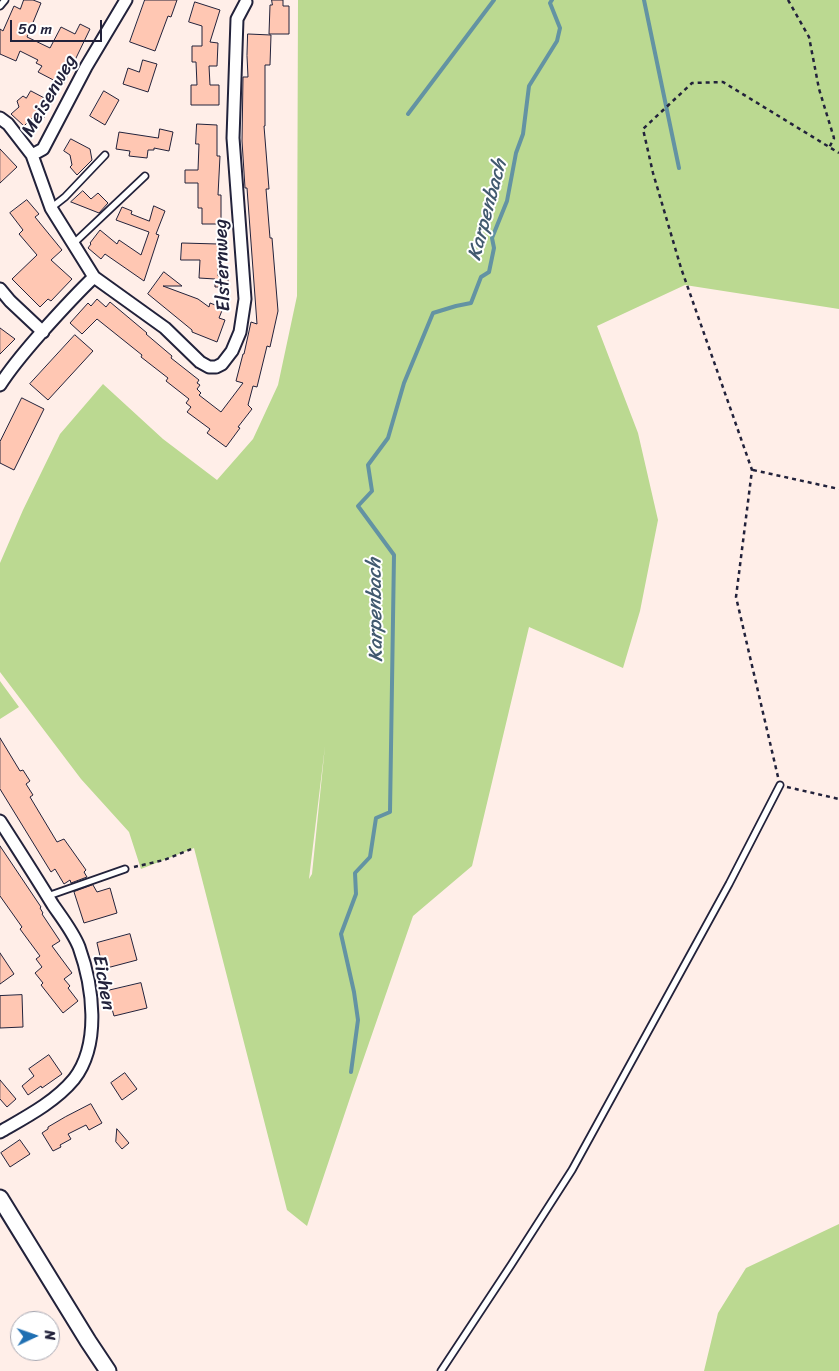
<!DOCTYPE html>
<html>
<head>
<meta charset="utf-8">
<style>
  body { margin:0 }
  #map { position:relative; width:839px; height:1371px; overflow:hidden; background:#ffeee8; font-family:Sriracha,sans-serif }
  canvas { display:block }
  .north { position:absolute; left:10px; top:1311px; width:50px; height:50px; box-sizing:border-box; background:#fff; border:1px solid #a7a7b1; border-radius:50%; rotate:87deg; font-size:14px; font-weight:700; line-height:20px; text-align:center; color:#22223b }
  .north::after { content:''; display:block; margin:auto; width:18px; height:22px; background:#1f6fb2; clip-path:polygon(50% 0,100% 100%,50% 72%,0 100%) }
  .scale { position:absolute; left:10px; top:20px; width:92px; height:22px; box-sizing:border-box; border:2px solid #22223b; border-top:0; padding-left:6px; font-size:15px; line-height:18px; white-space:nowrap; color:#22223b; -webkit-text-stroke:4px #fff; paint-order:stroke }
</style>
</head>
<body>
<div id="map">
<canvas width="839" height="1371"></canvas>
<div class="north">N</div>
<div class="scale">50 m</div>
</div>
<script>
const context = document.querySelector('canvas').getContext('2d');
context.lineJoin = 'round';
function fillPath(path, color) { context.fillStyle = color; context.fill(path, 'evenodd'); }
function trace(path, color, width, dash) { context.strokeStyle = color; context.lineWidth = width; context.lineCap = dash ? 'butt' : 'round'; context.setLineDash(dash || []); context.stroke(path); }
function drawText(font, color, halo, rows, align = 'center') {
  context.font = font + ' Sriracha,sans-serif'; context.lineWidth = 4; context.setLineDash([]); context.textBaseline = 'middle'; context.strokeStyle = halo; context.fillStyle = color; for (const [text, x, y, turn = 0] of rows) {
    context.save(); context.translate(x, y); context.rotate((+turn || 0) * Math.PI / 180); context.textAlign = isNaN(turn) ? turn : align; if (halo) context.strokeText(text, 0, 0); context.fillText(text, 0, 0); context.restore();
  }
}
const green = new Path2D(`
  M298 0H839V309L685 285 597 326 638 433 658 520 640 611 623 668 529 627 472 866 413 916 352 1092 307 1226 287 1210 194 848 141 869 129 832 81 779 0 672V563L23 510 60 434 103 384 163 439 217 480 253 439 278 385 297 296ZM325 746 312 874 309 879Z
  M0 681 19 707 0 719Z
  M839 1224V1371H704L718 1313 746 1268Z`);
const stream = new Path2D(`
  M644 0 679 168
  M408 114 494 0
  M351 1072 358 1020 354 992 341 934 356 894 355 873 370 857 376 818 390 812 394 555 358 506 372 491 368 465 388 438 404 383 433 313 456 306 471 303 481 277 489 272 494 248 492 238 507 201 516 153 523 134 529 86 557 41 560 28 550 3 552 0`);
const building = new Path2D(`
  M24 0H33L41 3 27 37 50 48 61 27 75 34 80 24 90 29 63 85 38 72 42 66 36 63 38 60 20 51 16 61 0 54V29L3 31 14 6 20 9Z
  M145 0H177L171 17 168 16 155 51 130 42Z
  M272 0H283V6H289V34H269L270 5H272Z
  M195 2 220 10 210 42 218 43 217 66H209L210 85H219V105H191V85H197L196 62H192V46H202V26L189 22Z
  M248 34 271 35 270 65H265V126H264L269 189H266L270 238H272L278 311 270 347 267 346 257 387 253 386 248 405 252 409 238 427 240 428 226 447 207 433 210 429 187 412 191 407 186 403 189 399 166 381 168 378 141 357 142 355 97 319 82 334 70 323 88 303 91 306 97 299 106 307 110 302 147 333 146 334 172 356 171 358 199 380 197 383 200 385 197 389 201 393 199 395 221 412 243 383 236 381 243 354H244L251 322 257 324 247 188H245L242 141 243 77H248L247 56Z
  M143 60 157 64 148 92 123 84 128 68 139 72Z
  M31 91 52 102 43 119 36 114 24 126 11 114 19 107 17 101 23 96 26 98Z
  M104 91 119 100 105 125 90 116Z
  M197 124 217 125V156H220L218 195H221V224H202V208H198V183H185V170H198L199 144H196Z
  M160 129 173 132 169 151 154 148V150H148L147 158 129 156 130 151 116 149 119 132 158 138Z
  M71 139 90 149 92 160 77 175 70 167 72 165 70 155 64 151Z
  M0 149 17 167 0 183Z
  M83 191 91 199 98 193 108 203 99 213 71 202Z
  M27 200 39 214 35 217 62 250 51 260 72 279 51 301 48 299 40 307 12 279 37 255 19 234 23 230 10 213Z
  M154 206 165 211 156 234 159 235 144 281 105 254 101 259 88 248 91 244 90 243 100 230 117 244 119 240 141 255 149 232 116 220 122 207 132 211 131 214 149 221Z
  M182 243 218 244V276H228V287H215V279L199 278 200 260H181Z
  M164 272 182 286H163L198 299 209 307 210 303 223 308 219 318 225 320 217 342 192 332V330L148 294Z
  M0 328 15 339 0 354Z
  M75 335 93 351 48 400 30 384Z
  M22 398 44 409 14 470 0 463V442Z
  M0 738 20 771 23 770 30 781 26 784 33 795 30 797 57 842 64 839 86 870 84 872 87 877 71 883 70 880 64 884 55 869 51 872 0 789Z
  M0 846 41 907 40 908 43 913 42 914 60 941 52 946 72 973 64 979 70 986 68 988 78 1001 63 1013 41 985 43 983 35 973 42 967 36 959 40 956 20 929 22 927 0 896Z
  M93 885 97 892 110 888 117 913 84 923 74 892Z
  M130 934 137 960 103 969 97 943Z
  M0 953 14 974 0 984Z
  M141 983 147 1008 114 1016 107 991Z
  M22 995 23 1027 0 1028V996Z
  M49 1055 62 1074 42 1088 41 1086 28 1095 22 1086 34 1076 29 1069Z
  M125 1073 137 1089 122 1100 111 1083Z
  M0 1080 16 1099 7 1107 0 1099Z
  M91 1104 102 1123 89 1130 86 1125 68 1134 71 1139 60 1145 61 1147 53 1151 42 1133 48 1129V1127L65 1117Z
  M117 1129 129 1143 122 1149 116 1142Z
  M20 1140 30 1154 10 1167 1 1153Z`);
const path = new Path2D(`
  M788 0 809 37 819 89 834 138 829 148
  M753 470 839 489
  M778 777 736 597 752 470 681 268 653 173 643 129 692 83 723 82 839 153
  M787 787 839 799
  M134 867 164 860 194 848`);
const service = new Path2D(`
  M0 6 5 0
  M51 208 65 197 105 155
  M73 244 145 176
  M48 896 125 869
  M441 1371 511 1265 572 1170 729 884 780 785`);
const minor = new Path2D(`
  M0 118 8 124 32 155 51 208 94 277 165 328 200 362 209 367H216L222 364 232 351 240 332 245 299 233 138 237 19 246 2
  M32 155 43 149 86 67 126 0
  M0 289 10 301 43 332
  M0 385C12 366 26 350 41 333 58 314 75 295 94 277
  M0 821C18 849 36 877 53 905 62 918 73 932 79 947 93 986 101 1044 74 1079 55 1102 26 1117 0 1132`);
const tertiary = new Path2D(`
  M0 1198 88 1341 108 1371`);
const streetNames = [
  ["Meisenweg",50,96,-60],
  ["Elsternweg",223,265,-92],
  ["Eichen",103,983,80]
];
const waterNames = [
  ["Karpenbach",488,210,-75],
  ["Karpenbach",376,610,-91]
];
fillPath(green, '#bbd991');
trace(stream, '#6393a3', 4);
fillPath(building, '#ffc7b3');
trace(building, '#22223b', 1);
trace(service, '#22223b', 9);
trace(minor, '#22223b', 15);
trace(tertiary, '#22223b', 19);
trace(path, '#22223b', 2.5, [4, 4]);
trace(service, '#fff', 5.5);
trace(minor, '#fff', 11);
trace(tertiary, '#fff', 15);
drawText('19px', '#22223b', '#fff', streetNames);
drawText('italic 20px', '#425a6f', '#fff', waterNames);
</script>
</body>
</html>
